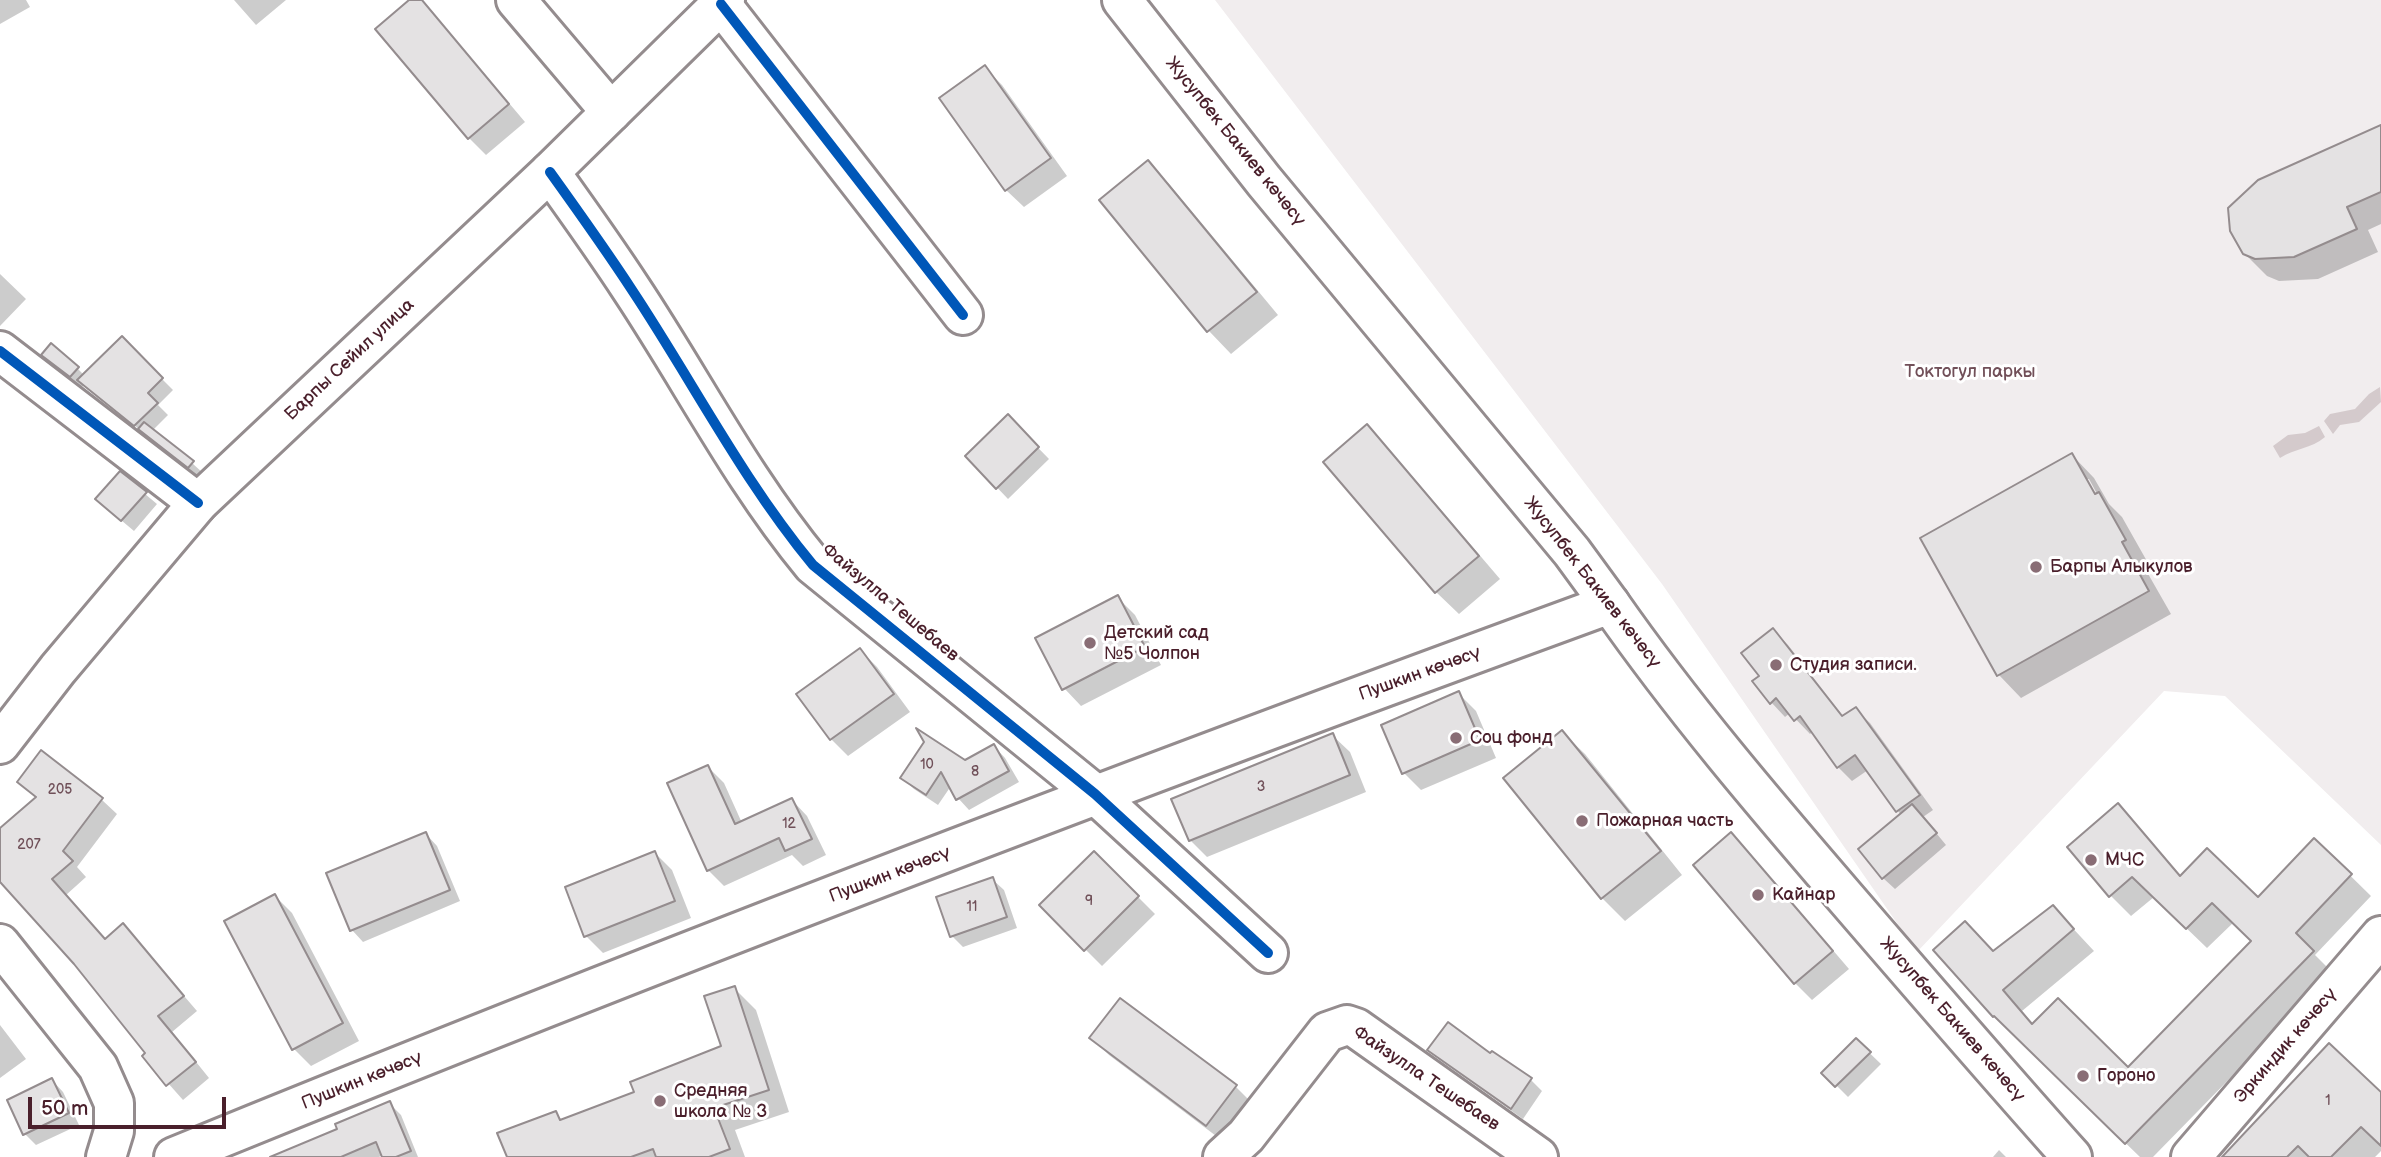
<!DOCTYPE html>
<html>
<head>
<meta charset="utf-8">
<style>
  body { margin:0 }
  #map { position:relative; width:2381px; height:1157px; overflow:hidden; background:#fff; font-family:"Balsamiq Sans",sans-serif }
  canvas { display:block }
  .scale { position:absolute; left:28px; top:1097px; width:198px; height:32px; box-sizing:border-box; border:4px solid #4a1f2b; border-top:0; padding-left:9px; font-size:21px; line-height:24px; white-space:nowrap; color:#4a1f2b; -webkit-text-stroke:5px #fff; paint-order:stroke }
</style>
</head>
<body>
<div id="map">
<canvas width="2381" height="1157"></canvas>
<div class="scale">50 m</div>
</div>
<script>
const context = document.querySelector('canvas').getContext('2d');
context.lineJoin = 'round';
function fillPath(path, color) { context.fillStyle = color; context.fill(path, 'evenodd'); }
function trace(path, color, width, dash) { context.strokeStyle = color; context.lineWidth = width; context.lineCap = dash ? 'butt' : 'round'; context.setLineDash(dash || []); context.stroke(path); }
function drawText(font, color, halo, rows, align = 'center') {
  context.font = font + ' "Balsamiq Sans",sans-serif'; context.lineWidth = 6; context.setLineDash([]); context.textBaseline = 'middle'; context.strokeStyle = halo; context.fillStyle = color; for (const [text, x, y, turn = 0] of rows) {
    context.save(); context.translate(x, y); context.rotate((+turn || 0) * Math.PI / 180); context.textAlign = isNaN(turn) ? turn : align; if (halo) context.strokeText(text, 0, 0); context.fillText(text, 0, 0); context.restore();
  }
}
const green = new Path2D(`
  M1215 0H2381V845L2225 696 2164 691 1917 952 1662 584Z`);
const water = new Path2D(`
  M2380 387 2381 402 2359 422 2340 425 2333 434 2324 421 2330 414 2355 409 2369 394Z
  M2319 426 2325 437C2311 449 2295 448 2280 458L2273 446 2288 435 2305 433Z`);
const shadow = new Path2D(`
  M0 0H26L30 7 0 24Z
  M234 0H286L256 25Z
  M412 0H420L433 13 525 122 486 155 469 138Z
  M985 68 1002 85 1067 176 1024 207 1006 190 941 99Z
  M2381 127V224L2368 230 2378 252 2318 279 2279 281 2267 276 2244 253Z
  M1148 162 1170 185 1278 315 1231 354 1209 331 1101 200Z
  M0 274 26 299 0 326Z
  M122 339 173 390 158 405 168 415 152 431 192 463 204 474 200 478 84 385 82 387 54 366 43 355 77 368 84 375Z
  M1008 417 1049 459 1008 499 967 456Z
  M1367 426 1389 449 1500 579 1459 614 1436 592Z
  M2072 455 2094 478 2109 504 2122 517 2148 563 2143 565 2171 614 2021 698 1999 675 1922 539ZM2085 479H2089L2101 501 2098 503Z
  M120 473 157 504 134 531 109 510Z
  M1117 597 1135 615 1161 665 1081 706 1064 688Z
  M1773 630 1788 645 1844 717 1855 709 1870 723 1933 810 1923 817 1946 845 1895 889 1883 878 1901 815 1868 770 1852 781 1838 767 1813 731 1810 734 1790 713 1785 717 1771 702 1761 676Z
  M860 650 877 667 910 712 848 756 831 739 799 694Z
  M1458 693 1476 711 1496 758 1421 790 1404 773Z
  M1562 732 1585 754 1682 875 1625 921 1602 898 1506 778Z
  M1332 735 1350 752 1366 792 1207 857 1190 840Z
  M994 746 1005 758 1019 782 969 810 958 798 951 786 938 805 914 789 902 778 965 762Z
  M42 753 102 800 117 814 77 867 86 877 66 895 106 940 123 925 197 1011 172 1032 209 1078 183 1100 144 1056 148 1053 76 963 0 878V830L37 799 20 782Z
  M708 767 724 783 742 823 792 800 807 816 826 855 803 866 792 855 724 886 708 870Z
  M2118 806 2182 877 2258 899 2314 840 2371 896 2315 955 2333 973 2153 1157H2140L1994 1016V953L2053 907 2094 951 2022 1011 2034 1025 2128 1069 2253 941 2234 922 2207 948 2154 897 2131 916 2110 895Z
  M426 834 437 846 460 901 363 942 352 930Z
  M1731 834 1748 851 1849 969 1812 1000 1795 983 1695 865Z
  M655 853 672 870 691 918 603 953 586 936Z
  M1094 853 1155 914 1102 966 1041 905Z
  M992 879 1004 890 1017 928 963 947 952 936Z
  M275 896 292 913 359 1041 311 1066 294 1049Z
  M734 988 756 1010 789 1112 735 1130 745 1157H509L555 1113 563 1121 636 1093 723 1048Z
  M0 1025 26 1059 0 1078Z
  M1092 1038 1236 1087 1253 1104 1224 1142 1109 1055Z
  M1856 1040 1881 1064 1848 1097 1824 1073Z
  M1430 1050 1491 1055 1531 1080 1542 1091 1523 1119 1441 1061Z
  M52 1080 63 1092 79 1125 36 1145 25 1134Z
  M2381 1094V1151L2375 1157H2224Z
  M390 1104 401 1115 418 1157H384L383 1155 379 1157H272L340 1130Z
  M1999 1150 2006 1157H1993Z`);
const building = new Path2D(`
  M409 0H422L509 104 468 139 375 29Z
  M985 65 1051 158 1005 191 939 98Z
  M2381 125V192L2347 207 2357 229 2294 257 2255 259 2243 254 2230 231 2228 208 2258 180Z
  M1148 160 1257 292 1207 332 1099 200Z
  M122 336 163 378 148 393 158 403 134 426 77 380Z
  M51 343 79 367 70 377 41 355Z
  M1008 414 1039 447 996 489 965 456Z
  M144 422 194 461 188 468 138 429Z
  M1367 424 1479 556 1435 593 1323 462Z
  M2072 453 2095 494 2099 492 2126 540 2122 542 2149 591 1997 676 1920 538Z
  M120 471 147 492 121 521 95 499Z
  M1118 595 1145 647 1062 690 1035 638Z
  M1773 628 1842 716 1856 707 1920 795 1896 812 1855 755 1837 768 1800 716 1794 721 1776 698 1770 704 1752 681 1759 676 1741 653Z
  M860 648 894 694 830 740 796 694Z
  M1459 691 1480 740 1402 774 1381 725Z
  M916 728 965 760 994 744 1009 771 956 800 941 772 926 795 900 778 924 742Z
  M1562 730 1661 851 1601 899 1503 778Z
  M1333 733 1350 775 1189 841 1171 799Z
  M41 750 103 798 63 851 73 861 52 879 105 939 123 923 184 996 158 1016 196 1062 166 1086 142 1056 145 1053 74 964 0 882V828L36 797 17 782Z
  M708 765 735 824 792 798 812 839 785 851 779 838 707 871 667 783Z
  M2118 803 2180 876 2207 848 2258 897 2314 838 2352 874 2296 933 2314 951 2125 1144 1994 1016 1993 1017 1933 950 1965 921 1993 951 2053 905 2074 929 2003 990 2032 1024 2058 998 2128 1067 2251 941 2212 903 2186 929 2132 877 2109 897 2067 847Z
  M1912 804 1937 833 1882 879 1858 849Z
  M426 832 450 890 350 931 326 873Z
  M1731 832 1833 951 1794 984 1693 865Z
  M655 851 675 901 584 937 565 887Z
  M1094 851 1139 896 1084 951 1039 905Z
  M993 877 1007 917 950 937 936 897Z
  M275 894 343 1023 292 1050 224 921Z
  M735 986 769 1090 714 1108 730 1149 709 1157H656L653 1149 631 1157H507L497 1133 556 1111 560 1120 634 1092 630 1082 721 1046 704 996Z
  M1120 998 1237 1085 1206 1126 1089 1038Z
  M1448 1022 1490 1053 1492 1051 1532 1078 1511 1109 1427 1050Z
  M1856 1038 1871 1052 1835 1087 1821 1073Z
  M2329 1043 2381 1092V1146L2361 1127 2331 1157H2309L2298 1146 2287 1157H2222Z
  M52 1078 69 1113 23 1135 7 1100Z
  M390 1101 411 1151 396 1157H382L376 1142 341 1157H270L337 1129 335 1124Z`);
const minor = new Path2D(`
  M516 0 611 112
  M721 4 963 315
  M550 172C578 211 606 250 632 290 693 382 742 479 813 565L1095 794 1268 953
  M0 351 198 503
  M1223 1157 1246 1136 1327 1032 1347 1025 1356 1028 1538 1157`);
const major = new Path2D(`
  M1122 0 1264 181 1572 552 1610 604
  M0 744 58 669 198 503 550 172 725 0
  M0 944 98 1067 114 1103V1131L106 1157
  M2191 1157 2381 936`);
const highway = new Path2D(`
  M174 1157C649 963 1128 780 1610 604 1682 707 1764 803 1845 897 1920 984 1995 1071 2072 1157`);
const cycleway = new Path2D(`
  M721 4 963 315
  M550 172C578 211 606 250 632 290 693 382 742 479 813 565L1095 794 1268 953
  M0 351 198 503`);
const markers = [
  [2036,567,7,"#896d75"],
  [1090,643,7,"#896d75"],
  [1776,665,7,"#896d75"],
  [1456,738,7,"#896d75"],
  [1582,821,7,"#896d75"],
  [2091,860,7,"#896d75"],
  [1758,895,7,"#896d75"],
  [2083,1076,7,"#896d75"],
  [660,1101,7,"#896d75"]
];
const numberNames = [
  ["10",927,765],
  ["8",975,772],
  ["3",1261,787],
  ["205",60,790],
  ["12",789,824],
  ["207",29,845],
  ["9",1089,901],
  ["11",972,907],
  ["1",2328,1101]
];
const streetNames = [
  ["Жусупбек Бакиев көчөсү",1235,142,51],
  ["Барпы Сейил улица",350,360,-43],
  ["Жусупбек Бакиев көчөсү",1592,583,52],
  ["Файзулла Тешебаев",890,603,40],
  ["Пушкин көчөсү",1420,674,-20],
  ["Пушкин көчөсү",890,875,-21],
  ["Жусупбек Бакиев көчөсү",1952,1020,49],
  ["Эркиндик көчөсү",2286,1046,-49],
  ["Файзулла Тешебаев",1426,1079,34],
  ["Пушкин көчөсү",362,1081,-22]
];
const parkNames = [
  ["Токтогул паркы",1970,372]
];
const poiNames = [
  ["Барпы Алыкулов",2050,567],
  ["Детский сад",1104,633],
  ["№5 Чолпон",1104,654],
  ["Студия записи.",1790,665],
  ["Соц фонд",1470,738],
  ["Пожарная часть",1596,821],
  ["МЧС",2105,860],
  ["Кайнар",1772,895],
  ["Гороно",2097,1076],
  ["Средняя",674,1091],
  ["школа № 3",674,1112]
];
fillPath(green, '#f1edee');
fillPath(water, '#d4cacc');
fillPath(shadow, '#0003');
fillPath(building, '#e4e2e3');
trace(building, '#948c8e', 2);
trace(minor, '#948c8e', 44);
trace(major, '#948c8e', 44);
trace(highway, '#948c8e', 44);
trace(minor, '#fff', 38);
trace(major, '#fff', 38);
trace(highway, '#fff', 38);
trace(cycleway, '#0057b8', 10);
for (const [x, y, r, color] of markers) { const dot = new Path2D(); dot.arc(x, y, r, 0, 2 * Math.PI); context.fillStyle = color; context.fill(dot); trace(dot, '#fff', 2.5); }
drawText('14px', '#705059', null, numberNames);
drawText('18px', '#4a1f2b', '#fff', streetNames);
drawText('18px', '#714f58', '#fff', parkNames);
drawText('18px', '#4a1f2b', '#fff', poiNames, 'left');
</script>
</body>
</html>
